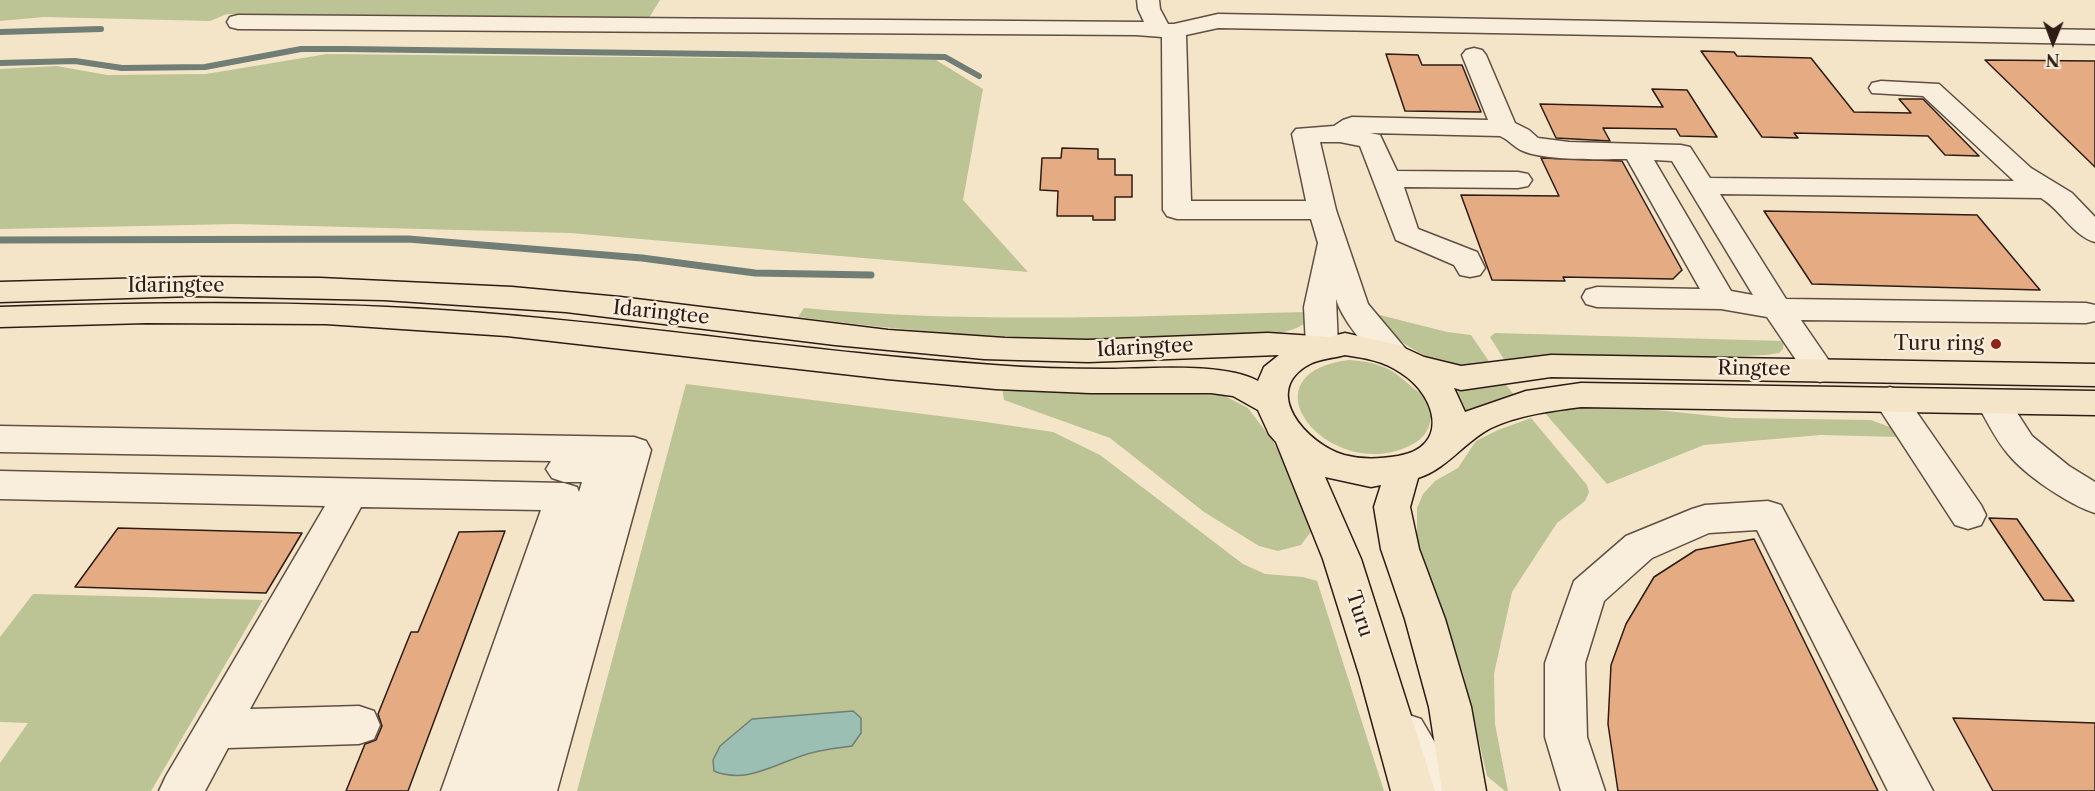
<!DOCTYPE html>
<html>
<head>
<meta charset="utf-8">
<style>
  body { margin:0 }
  #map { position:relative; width:2095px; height:791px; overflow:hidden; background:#f4e5c8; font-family:"Libre Caslon Text",serif }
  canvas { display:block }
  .north { position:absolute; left:2023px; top:12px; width:60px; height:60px; -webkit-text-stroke:4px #f8eedb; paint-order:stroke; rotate:181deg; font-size:16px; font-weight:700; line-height:24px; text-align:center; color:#2d1c16 }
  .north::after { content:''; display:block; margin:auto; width:21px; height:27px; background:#2d1c16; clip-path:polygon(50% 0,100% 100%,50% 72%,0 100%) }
</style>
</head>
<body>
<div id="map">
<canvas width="2095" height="791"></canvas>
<div class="north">N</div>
</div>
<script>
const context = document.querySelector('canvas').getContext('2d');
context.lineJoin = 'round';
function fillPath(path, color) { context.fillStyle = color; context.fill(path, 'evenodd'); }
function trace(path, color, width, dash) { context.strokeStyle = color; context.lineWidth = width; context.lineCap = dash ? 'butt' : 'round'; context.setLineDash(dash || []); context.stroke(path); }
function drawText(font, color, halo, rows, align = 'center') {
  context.font = font + ' "Libre Caslon Text",serif'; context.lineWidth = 4.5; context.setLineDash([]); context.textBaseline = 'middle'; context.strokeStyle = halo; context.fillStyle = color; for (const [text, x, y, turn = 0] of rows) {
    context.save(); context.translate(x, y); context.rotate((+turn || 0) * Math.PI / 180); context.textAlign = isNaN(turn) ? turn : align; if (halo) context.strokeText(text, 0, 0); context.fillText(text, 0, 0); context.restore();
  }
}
const green = new Path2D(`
  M0 0H660L649 18 227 14 210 21 44 17 0 21Z
  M327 54 936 60 983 89 963 200 1028 272 570 233 236 224 0 229V69L57 66 107 75 206 74Z
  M804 308C973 324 1140 316 1309 312L1307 322C1287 337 1256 334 1232 336 1088 346 941 336 798 317Z
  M1368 312 1447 332 1471 335 1490 363C1478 365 1464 368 1452 365 1420 358 1390 336 1368 312Z
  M1495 333 1784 341 1783 349 1779 353 1766 355 1724 357 1562 355 1505 361 1490 337Z
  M1349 360C1364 361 1377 363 1390 370 1406 379 1412 391 1430 397 1434 415 1431 435 1413 444 1332 488 1237 374 1349 360Z
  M1504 382 1515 396 1462 413 1454 392Z
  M686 384 979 421 1053 432 1100 455 1243 564 1265 574 1303 577 1317 581 1384 791H577Z
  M1002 388 1223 395 1248 408 1273 441 1316 525 1301 545 1278 551 1259 546 1204 512 1110 438 1004 400Z
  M1586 407H1629L1732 418 1871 420 1895 429 1901 437 1821 435 1704 445 1607 484 1544 412Z
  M1531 418 1587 485 1589 492 1585 501 1557 523 1512 592 1494 674 1495 724 1508 791H1505L1487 776 1463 673 1417 539V508L1423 494 1435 481 1458 468 1476 441 1498 430Z
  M33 594 263 600 151 791H0V763L28 723 0 722V637Z`);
const water = new Path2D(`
  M853 711 861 718V733L852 746C840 748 827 749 815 752 782 759 749 786 714 771L713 760 720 746 752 719Z`);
const streamFar1 = new Path2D(`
  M0 32 101 29
  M0 63 75 61 122 68 205 67 301 49H345L945 57 979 76`);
const stream = new Path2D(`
  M0 240 408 239 642 258 755 273 871 275`);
const building = new Path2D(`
  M1701 51 1734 52 1737 56 1811 58 1854 112 1911 113 1899 99H1923L1979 156 1945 155 1928 136 1794 133 1798 138 1762 137Z
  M1386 54 1418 55 1422 65H1462L1481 112 1405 111Z
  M1985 60 2095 61V167Z
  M1652 89 1687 90 1717 137 1680 136 1676 129 1603 128 1610 141 1556 138 1540 104 1663 107Z
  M1062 148 1098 149V159H1115V175H1132V197H1115V220H1093V216H1057L1058 191 1040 190 1042 158H1061Z
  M1541 158 1622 161 1682 270 1673 279 1563 277 1565 281 1492 280 1461 195 1559 196Z
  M1764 211 1977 215 2040 290 1812 284Z
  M1989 518 2017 519 2074 601 2044 600Z
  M118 528 302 533 266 593 75 587Z
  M505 531 408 791H346L365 744 376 740 382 726 378 714 411 632H418L459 532Z
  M1754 539 1878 791H1618L1608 724 1611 665 1626 624 1654 577 1696 550Z
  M1953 718 2095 723V791H1993Z`);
const minor = new Path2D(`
  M1137 0H1159L1160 9 1168 24H1174L1218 14 2095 30V44L1218 28 1186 35 1191 201H1306L1292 134 1296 129 1334 126 1343 120 1352 117 1488 120 1462 55 1466 50 1474 48 1482 50 1486 55 1515 123 1529 130 1538 138 1569 142 1681 145 1690 147 1710 178 2014 181 1923 96 1872 93 1869 88 1872 83 1881 81 1939 84 2031 168 2072 193 2095 217V242C2073 236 2061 210 2041 198L1720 194 1786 299 2086 303 2095 305V321L2086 323 1801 320 1836 371 1831 379 1820 382 1809 379 1767 317 1721 309 1597 307 1586 304 1582 297 1586 290 1597 287 1700 289 1627 159C1600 159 1547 161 1523 151 1515 148 1509 140 1500 136L1370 133 1380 135 1397 171 1518 172 1528 174 1532 180 1528 186 1518 188 1404 187 1418 229 1477 252 1485 268 1480 275 1470 277 1460 275 1454 265 1396 240 1360 146 1340 142H1320L1336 210 1368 304 1410 354 1405 362C1397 364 1390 366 1382 361 1366 350 1341 317 1336 299L1338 346 1333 354 1322 357 1311 354 1306 346 1304 307 1318 243 1311 219H1177L1167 216 1163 210 1162 37 1136 35 238 29 230 27 227 22 230 17 238 15 1144 22 1138 9ZM1654 160 1672 161 1753 295 1731 291Z
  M1890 387 1902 391 1981 505 1986 515 1981 525 1968 529 1955 525 1873 399 1878 391Z
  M1993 390 2005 394 2032 436 2069 466 2095 482V513C2069 505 2025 475 2008 454 1995 439 1986 419 1976 402L1981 394Z
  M0 426 634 437 646 441 651 450 557 791H441L541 510 361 507 250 709 359 706 374 711 380 725 374 739 359 744 228 748 205 791H159L166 776 325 506 0 499V471L564 483 577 487 579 492 582 482H564L552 478 546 469 551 461 0 452Z
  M1768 501 1781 505 1933 791H1888L1757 530 1709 533 1652 558 1604 601 1585 663 1587 737 1605 791H1561L1545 737V663L1574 581 1626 536 1692 509 1705 505Z
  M1406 714 1421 719 1444 758 1463 776 1470 791H1417L1404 771 1385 733 1391 719Z`);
const major = new Path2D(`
  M192 277 320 278 512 287 620 297 888 330 1005 338 1088 340 1268 333 1329 337 1345 333 1398 345 1424 357 1461 366 1551 355 2095 364V386L1551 377 1461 390 1454 388 1465 412 1526 391 1581 383 2095 391V415L1581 407C1550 411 1519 415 1491 428 1464 442 1447 469 1418 478L1410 507 1419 549 1445 619 1471 707 1486 791H1442L1429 707 1405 619 1381 549 1374 507 1381 485 1371 487 1325 477 1361 559 1435 791H1391L1360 677 1323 559 1276 442 1269 434 1258 410 1233 396 1211 393H1090L996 389 887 379 507 336 326 324 146 323 0 327V307C169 302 338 300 507 315 670 329 831 354 993 365 1031 368 1070 369 1107 369 1148 369 1223 362 1258 381L1264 367 1279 355 1088 362 984 359 835 345 566 312 384 300 192 296 0 302V282ZM1345 355C1365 358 1384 361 1401 373 1436 395 1451 447 1398 456 1379 459 1363 460 1344 455 1307 444 1259 391 1310 364 1319 359 1334 358 1345 355Z`);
const markers = [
  [1996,344,6,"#8f2418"]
];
const streetNames = [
  ["Idaringtee",176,286],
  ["Idaringtee",661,313,6],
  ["Idaringtee",1145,348,-3],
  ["Ringtee",1754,369,1],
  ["Turu",1359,614,72]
];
const poiNames = [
  ["Turu ring",1984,344]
];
fillPath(green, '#bcc495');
fillPath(water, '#9cbfb4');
trace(water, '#707e75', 1.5);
trace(streamFar1, '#707e75', 6);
trace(stream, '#707e75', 7);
fillPath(building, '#e5ab83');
trace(building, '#2d1c16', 1.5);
trace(minor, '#5f4e42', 3);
trace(major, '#2d1c16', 3);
fillPath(minor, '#f8eedb');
fillPath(major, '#f4e5c8');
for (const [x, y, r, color] of markers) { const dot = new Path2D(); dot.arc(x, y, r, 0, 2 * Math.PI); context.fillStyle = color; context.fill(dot); trace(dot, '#f8eedb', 2); }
drawText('20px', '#2d1c16', '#f8eedb', streetNames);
drawText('20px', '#2d1c16', '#f8eedb', poiNames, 'right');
</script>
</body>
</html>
